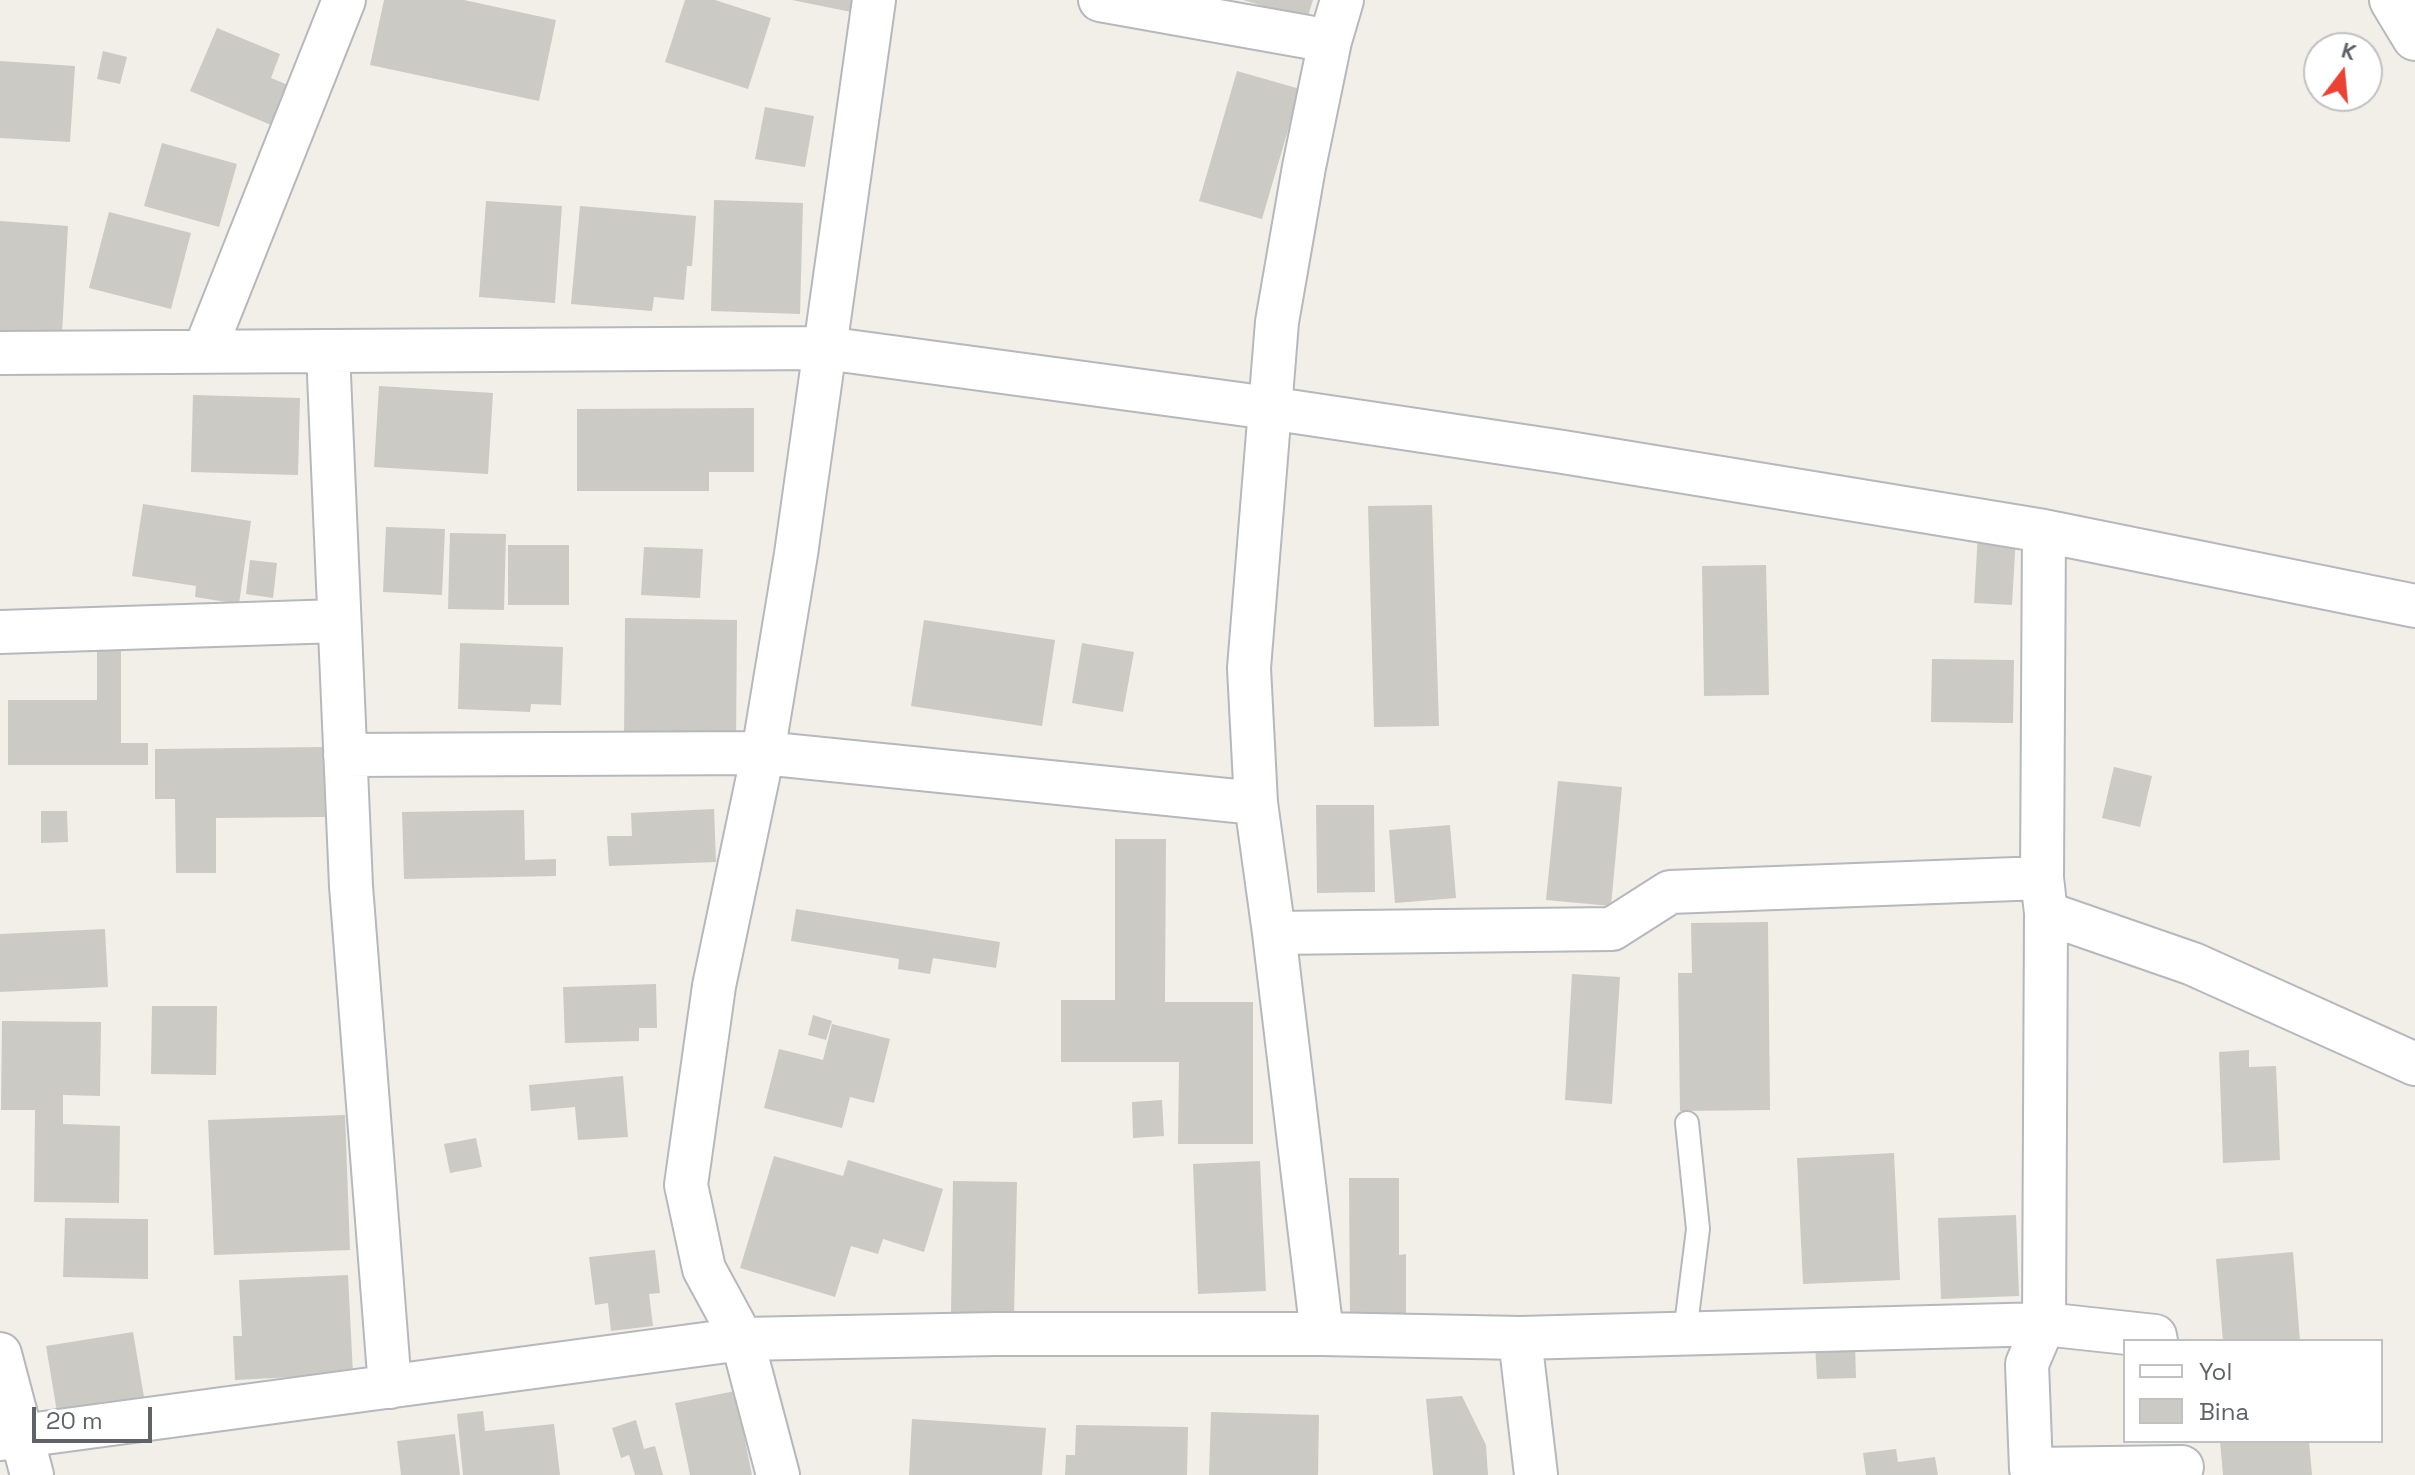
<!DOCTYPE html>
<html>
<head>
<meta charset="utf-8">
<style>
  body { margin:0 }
  #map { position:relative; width:2415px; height:1475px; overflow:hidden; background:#f1efe8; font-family:"Space Grotesk",sans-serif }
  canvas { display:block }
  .legend { position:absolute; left:2123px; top:1339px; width:260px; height:104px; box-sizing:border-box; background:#fff; border:2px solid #bfc1c3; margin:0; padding:10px 14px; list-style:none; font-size:24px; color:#5f6368 }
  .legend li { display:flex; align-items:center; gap:16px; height:40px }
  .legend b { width:40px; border:2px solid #bfc1c3 }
  .north { position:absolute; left:2303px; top:32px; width:80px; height:80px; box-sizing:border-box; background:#fff; border:2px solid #bfc1c3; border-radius:50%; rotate:16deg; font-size:22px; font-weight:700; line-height:32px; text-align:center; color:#5f6368 }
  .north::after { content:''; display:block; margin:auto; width:28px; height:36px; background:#ea4335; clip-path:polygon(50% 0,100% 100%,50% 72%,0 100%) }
  .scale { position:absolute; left:32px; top:1407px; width:120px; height:36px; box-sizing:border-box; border:4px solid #5f6368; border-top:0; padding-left:10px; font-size:24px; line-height:28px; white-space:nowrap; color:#5f6368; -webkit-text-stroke:6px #fff; paint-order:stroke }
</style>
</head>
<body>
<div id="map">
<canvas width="2415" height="1475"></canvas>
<ul class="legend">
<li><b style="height:10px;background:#fff"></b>Yol</li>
<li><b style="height:22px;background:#cccac5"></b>Bina</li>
</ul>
<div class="north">K</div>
<div class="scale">20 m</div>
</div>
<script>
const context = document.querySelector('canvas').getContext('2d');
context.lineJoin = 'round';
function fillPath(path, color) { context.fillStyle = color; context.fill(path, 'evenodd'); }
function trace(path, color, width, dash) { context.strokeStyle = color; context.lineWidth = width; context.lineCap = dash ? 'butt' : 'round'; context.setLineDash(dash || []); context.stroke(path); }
const building = new Path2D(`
  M384 0H464L556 20 539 101 370 65Z
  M685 0H715L771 18 748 89 665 62Z
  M792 0H853L851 12Z
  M1243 0H1313L1307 19Z
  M217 28 280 54 271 78 288 85 271 125 190 91Z
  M103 51 127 57 120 84 97 79Z
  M0 61 75 66 70 142 0 138Z
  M1237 71 1300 89 1262 219 1199 201Z
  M765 107 814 116 805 167 755 159Z
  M162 143 237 164 219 227 144 206Z
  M714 200 803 203 800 314 711 311Z
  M486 201 562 206 555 303 479 297Z
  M580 206 696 216 692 266H687L684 300 654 297 652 311 571 304Z
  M109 212 191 233 171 309 89 288Z
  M0 221 68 226 62 334 0 330Z
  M379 386 493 393 488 474 374 467Z
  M193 395 300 398 298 475 191 472Z
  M754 408V472H709V491H577V409Z
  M143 504 251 521 239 604 195 597 196 586 132 576Z
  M1432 505 1439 726 1374 727 1368 506Z
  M386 527 445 529 442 595 383 592Z
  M450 533 506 534 504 610 448 609Z
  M1978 533 2016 535 2012 605 1974 603Z
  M508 545H569V605H508Z
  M644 547 703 549 700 598 641 595Z
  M250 560 277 563 273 598 246 594Z
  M1766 565 1769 695 1704 696 1702 566Z
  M625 618 737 620 736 740 624 739Z
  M924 620 1055 640 1042 726 911 706Z
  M460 643 563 647 561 705 531 704 530 712 458 709Z
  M1082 643 1134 652 1123 712 1072 703Z
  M97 651H121V743H148V765H8V700H97Z
  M1932 659 2014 660 2013 723 1931 722Z
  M324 747 325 817 216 818V873H176L175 799H155V749Z
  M2114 767 2152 776 2140 827 2102 818Z
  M1558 781 1622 787 1611 906 1546 900Z
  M1316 805H1374L1375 892 1317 893Z
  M714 809 716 862 609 866 607 836H632L631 813Z
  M524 810 525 860 556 859V876L404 879 402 812Z
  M41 811H67L68 842 41 843Z
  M1450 825 1456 898 1395 903 1389 830Z
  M1115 839H1166L1165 1002H1253V1144H1178L1179 1062H1061V1000H1115Z
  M796 909 1000 942 996 968 933 958 930 974 898 969 899 959 791 941Z
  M1768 922 1770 1110 1680 1111 1678 973H1692L1691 923Z
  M105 929 108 987 0 992V934Z
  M1572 974 1620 977 1612 1104 1565 1100Z
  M656 984 657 1028H639V1041L565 1043 563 987Z
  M152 1006H217L216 1075 151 1074Z
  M813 1015 832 1021 826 1040 808 1035Z
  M2 1021 101 1022 100 1096 63 1095V1124L120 1126 119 1203 34 1202 35 1110H1Z
  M832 1024 890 1039 874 1103 850 1097 842 1128 764 1108 779 1049 823 1060Z
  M2249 1050V1067L2276 1066 2280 1160 2223 1163 2219 1052Z
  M623 1076 628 1137 578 1140 575 1107 531 1111 529 1085Z
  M1162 1100 1164 1136 1133 1138 1132 1102Z
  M345 1115 350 1250 214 1255 208 1120Z
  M476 1138 482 1167 450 1173 444 1144Z
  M1894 1153 1900 1280 1803 1284 1797 1158Z
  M774 1156 843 1176 848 1160 943 1189 924 1252 883 1239 878 1254 851 1246 835 1297 740 1268Z
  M1260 1161 1266 1291 1198 1294 1193 1164Z
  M1349 1178H1399V1255L1406 1254V1319H1350Z
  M953 1181 1017 1182 1014 1316 951 1314Z
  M2016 1215 2019 1296 1941 1299 1938 1218Z
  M65 1218 148 1219V1279L63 1277Z
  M655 1250 660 1293 649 1294 653 1326 611 1331 608 1303 595 1305 589 1257Z
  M2293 1252 2300 1341H2223L2216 1259Z
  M348 1275 353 1374 235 1380 233 1336H242L239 1280Z
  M133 1332 144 1397 57 1412 46 1346Z
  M1855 1343 1856 1378 1817 1379 1815 1344Z
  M735 1391 752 1475H690L675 1403Z
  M1462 1396 1486 1445 1488 1475H1433L1426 1399Z
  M483 1411 485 1431 554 1424 560 1475H463L457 1414Z
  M1211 1412 1319 1415 1318 1475H1209Z
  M912 1419 1046 1428 1042 1475H909Z
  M636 1420 644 1449 655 1446 663 1475H635L629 1455 621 1458 612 1428Z
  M1076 1425 1188 1427 1187 1475H1065L1066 1455H1075Z
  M455 1434 460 1475H401L397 1441Z
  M2220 1441H2309L2312 1475H2223Z
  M1896 1449 1898 1462 1935 1457 1938 1475H1866L1863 1453Z`);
const lane = new Path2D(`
  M1685 1333 1698 1229 1687 1123`);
const street = new Path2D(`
  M1100 0 1330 41
  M204 352 344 0
  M328 352 351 886 390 1387
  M0 353 825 348 1269 408 1563 452 2044 531 2415 606
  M2044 531 2042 878 2046 913 2044 1324 2155 1336 2156 1341
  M0 632 338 621
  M345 755 763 753 1256 803
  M2046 913 2193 964 2415 1064
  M1274 933 1612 929 1670 892 2042 878
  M1322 1334 1274 933 1256 803 1249 668 1277 322 1304 167 1330 41 1342 0
  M1520 1338 2044 1324 2027 1364 2031 1469 2182 1467
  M0 1354 32 1475
  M0 1439 742 1339 995 1334H1322L1520 1338 1536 1475
  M778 1475 742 1339 704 1269 686 1185 714 986 763 753 796 554 874 0`);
const secondary = new Path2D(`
  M2392 0 2415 38`);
fillPath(building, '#cccac5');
trace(lane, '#b5b8bc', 26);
trace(street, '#b5b8bc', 46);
trace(secondary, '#b6babf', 48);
trace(lane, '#fff', 22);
trace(street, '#fff', 42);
trace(secondary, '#fff', 44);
</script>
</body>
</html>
